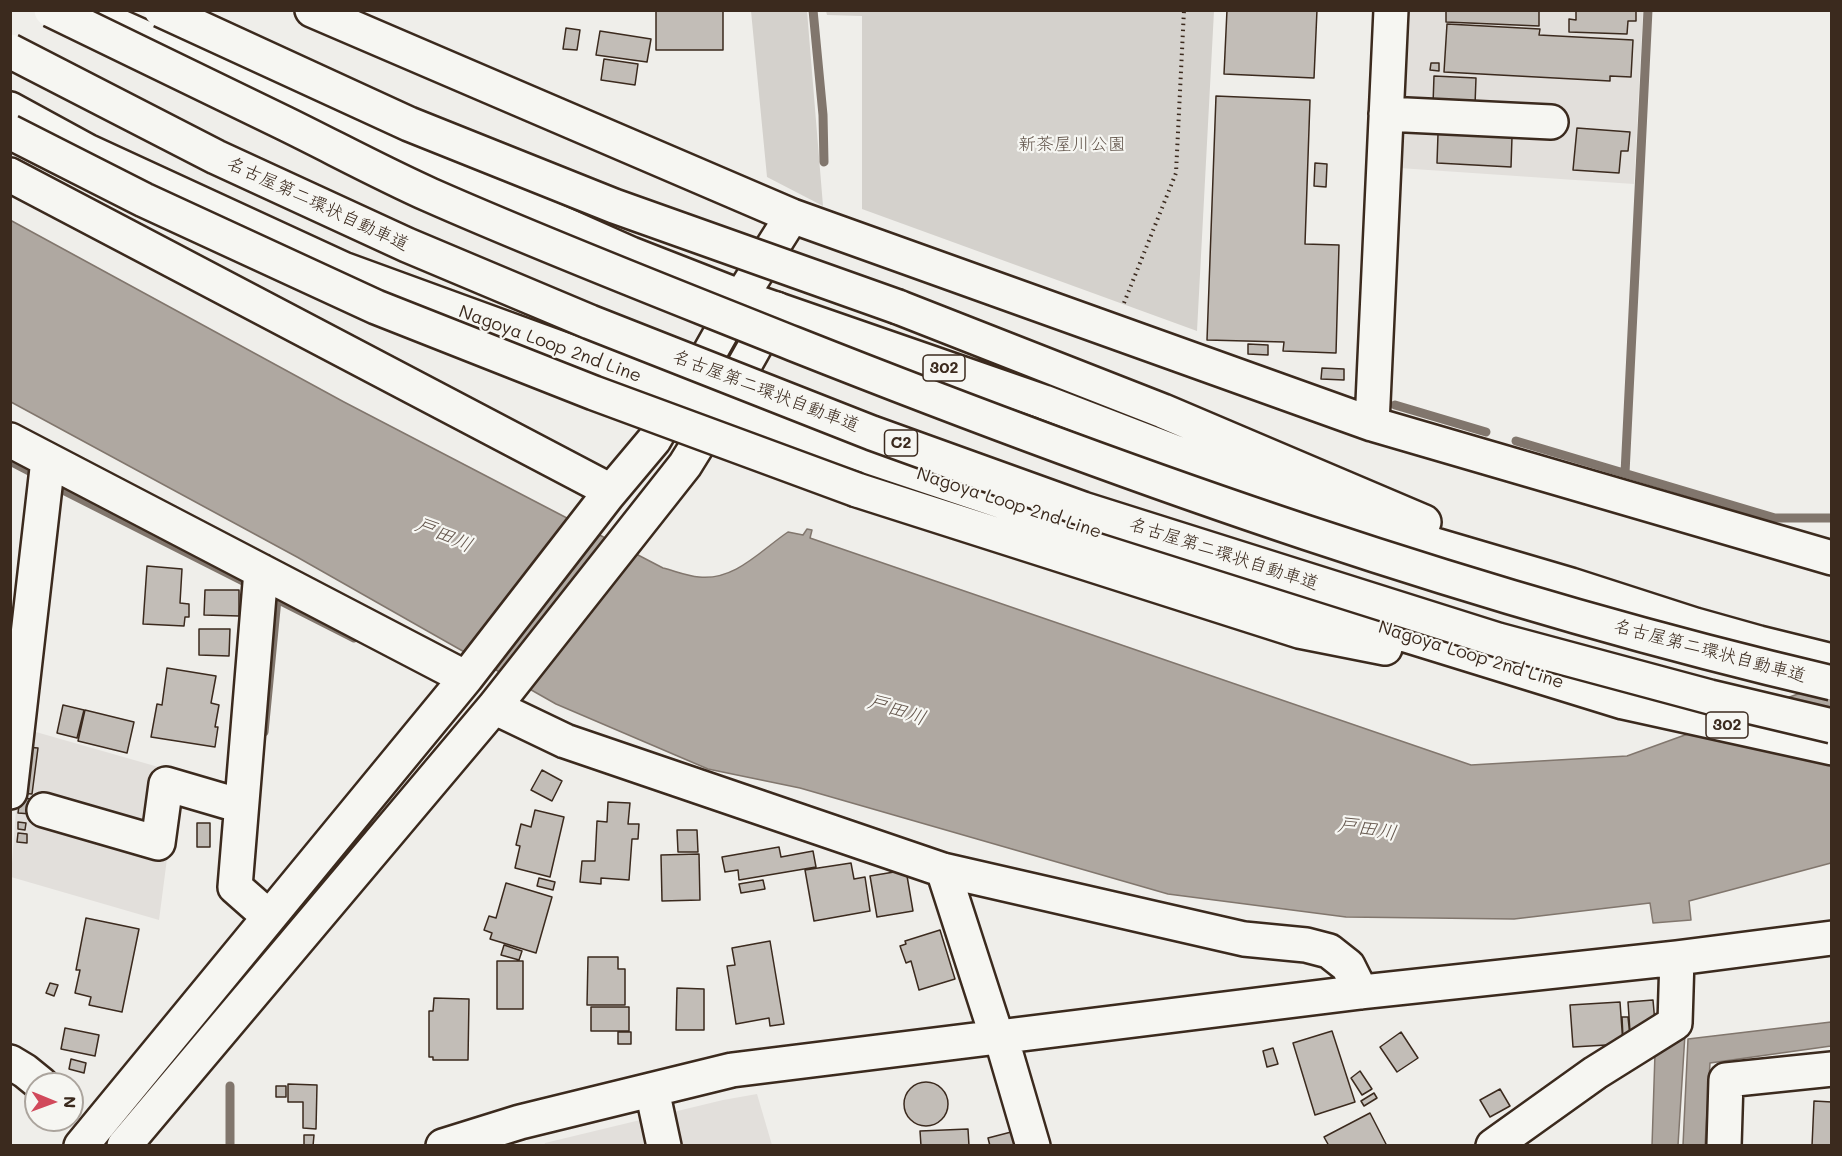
<!DOCTYPE html>
<html>
<head>
<meta charset="utf-8">
<style>
  body { margin:0 }
  #map { position:relative; width:1842px; height:1156px; overflow:hidden; background:#efeeea; font-family:Mali,sans-serif }
  canvas { display:block }
  .frame { position:absolute; inset:0; border:12px solid #3b2a1e; pointer-events:none }
  .north { position:absolute; left:24px; top:1072px; width:60px; height:60px; box-sizing:border-box; background:#f6f6f2; border:2px solid #aba49d; border-radius:50%; rotate:91deg; font-size:16px; font-weight:700; line-height:24px; text-align:center; color:#3b2a1e }
  .north::after { content:''; display:block; margin:auto; width:21px; height:27px; background:#d1495b; clip-path:polygon(50% 0,100% 100%,50% 72%,0 100%) }
</style>
</head>
<body>
<div id="map">
<canvas width="1842" height="1156"></canvas>
<div class="frame"></div>
<div class="north">N</div>
</div>
<script>
const context = document.querySelector('canvas').getContext('2d');
context.lineJoin = 'round';
function fillPath(path, color) { context.fillStyle = color; context.fill(path, 'evenodd'); }
function trace(path, color, width, dash) { context.strokeStyle = color; context.lineWidth = width; context.lineCap = dash ? 'butt' : 'round'; context.setLineDash(dash || []); context.stroke(path); }
function drawText(font, color, halo, rows, align = 'center') {
  context.font = font + ' Mali,"Klee One",sans-serif'; context.lineWidth = 4.5; context.setLineDash([]); context.textBaseline = 'middle'; context.strokeStyle = halo; context.fillStyle = color; for (const [text, x, y, turn = 0] of rows) {
    context.save(); context.translate(x, y); context.rotate((+turn || 0) * Math.PI / 180); context.textAlign = isNaN(turn) ? turn : align; if (halo) context.strokeText(text, 0, 0); context.fillText(text, 0, 0); context.restore();
  }
}
const built = new Path2D(`
  M1407 11H1643L1634 184 1399 168Z
  M22 728 225 786 222 819 174 805 159 920 11 877Z
  M757 1094 772 1145 544 1146 545 1143 723 1100Z`);
const green = new Path2D(`
  M751 11H807L823 206 767 177Z
  M826 11H1214L1197 331 862 209V16L827 15Z`);
const water = new Path2D(`
  M10 220 344 402 663 568C675 571 687 576 699 577 735 581 761 550 788 532L803 535 807 529 812 530 810 538 1471 765 1627 756 1831 682V863L1689 901 1691 920 1653 923 1650 903 1514 919 1346 917 1168 894 800 788 708 769 556 704 297 557 11 402Z
  M1831 1022V1046L1710 1063 1705 1145H1683L1688 1039Z
  M1685 1034 1678 1145 1652 1146 1655 1053Z`);
const stream = new Path2D(`
  M813 10 823 115 824 162
  M1395 405 1486 432
  M1516 441 1775 518H1832
  M10 461 33 473
  M1625 473 1648 10
  M53 485 243 581
  M264 732 277 599 354 638
  M230 1146V1086`);
const building = new Path2D(`
  M656 10H723V50H656Z
  M1227 10H1317L1314 78 1224 74Z
  M1446 10H1539V26L1446 22Z
  M1636 10V21H1628L1627 34 1569 32V19L1576 20V11H1565Z
  M1447 24 1540 29 1539 35 1633 40 1631 77 1610 76V81L1444 72Z
  M566 28 580 30 577 50 563 49Z
  M600 31 651 39 647 62 596 55Z
  M604 59 638 64 635 85 601 80Z
  M1431 63H1439V71L1430 70Z
  M1434 76 1476 78 1475 105 1433 104Z
  M1216 96 1310 100 1305 244 1339 245 1336 353 1283 351 1284 342 1207 340Z
  M1577 128 1630 132 1628 151H1621L1619 173 1573 170Z
  M1438 134 1512 137 1511 167 1437 163Z
  M1315 163 1327 164 1326 187 1314 186Z
  M1248 344 1268 345V355L1248 354Z
  M1322 368 1344 369V380L1321 379Z
  M147 566 182 569 180 603 189 604V617H185L184 626 143 624Z
  M205 590H239V616L204 615Z
  M199 629H230L229 656 199 655Z
  M167 668 216 676 211 703 219 705 215 727H218L215 747 151 737 157 704 162 705Z
  M63 705 84 710 77 738 57 733Z
  M85 710 134 722 127 753 78 741Z
  M26 747 38 748 32 794 20 793Z
  M542 770 562 781 552 801 531 790Z
  M20 798 33 799 31 814 18 813Z
  M608 802 630 803 628 824H639L638 839H632L629 880 601 878V884L580 882 582 861H595L597 821 607 822Z
  M535 810 564 817 550 877 515 868 520 846 516 845 521 824 531 827Z
  M18 822 26 823 25 830 18 829Z
  M197 823H210V847H197Z
  M677 830H697L698 852H678Z
  M18 833 27 834V843L17 842Z
  M779 847 781 857 813 851 816 867 739 880 738 870 725 872 722 857Z
  M699 854 700 900 662 901 661 855Z
  M851 863 854 879 865 877 870 911 814 921 805 870Z
  M906 870 913 911 877 917 870 876Z
  M539 878 555 882 553 890 537 886Z
  M763 880 765 889 741 893 739 884Z
  M506 883 552 897 536 953 490 939 492 933 484 930 489 916 496 918Z
  M86 918 139 929 122 1012 89 1005 91 997 75 993 80 970H76Z
  M940 930 955 979 919 990 911 961 906 963 900 946 906 944 905 941Z
  M770 941 784 1024 770 1026 769 1018 736 1024 727 966 735 965 732 948Z
  M504 945 522 951 519 960 501 955Z
  M588 957H618V969H625V1005H587Z
  M497 961H523V1009H497Z
  M50 983 58 985 54 996 46 993Z
  M677 988 704 989V1030H676Z
  M434 998 469 999 468 1060H433V1057H429V1011H433Z
  M1653 1000 1655 1023 1630 1032 1628 1002Z
  M1620 1002 1623 1044 1573 1047 1570 1005Z
  M591 1007H629V1031H591Z
  M1622 1017H1628L1630 1037 1623 1038Z
  M65 1028 99 1035 95 1056 61 1049Z
  M1332 1031 1355 1102 1315 1115 1293 1043Z
  M618 1032H631V1044H618Z
  M1401 1032 1418 1058 1397 1072 1380 1047Z
  M1273 1048 1278 1064 1267 1067 1263 1051Z
  M71 1059 86 1063 84 1073 69 1069Z
  M1360 1071 1372 1089 1362 1095 1351 1078Z
  M904 1104a22 22 0 1 1 44 0a22 22 0 1 1-44 0Z
  M288 1084 317 1085 316 1129 303 1128V1102H288Z
  M276 1086H286V1097H276Z
  M1500 1089 1510 1106 1490 1117 1480 1100Z
  M1374 1093 1377 1098 1364 1106 1361 1101Z
  M1814 1101 1832 1102V1146H1812Z
  M1370 1113 1387 1146H1329L1324 1137Z
  M968 1129 969 1146H921L920 1131Z
  M1015 1131 1019 1146H990L988 1138Z
  M304 1135H314L313 1146H304Z`);
const path = new Path2D(`
  M1124 303 1176 173 1184 10`);
const minor = new Path2D(`
  M312 10 792 216 1372 424 1832 558
  M1386 114 1551 122
  M10 175 611 491
  M1372 424 1391 10
  M10 440 466 678
  M261 571 235 887 269 917
  M494 707 565 741 943 870 1244 939 1306 945 1329 951 1348 966 1361 992
  M10 792 48 460
  M44 810 158 843 166 784 241 806
  M943 870 997 1037
  M1001 1037 1033 1146
  M10 1062 25 1071 41 1084
  M652 1090 664 1146
  M81 1146 466 678 607 496 654 440 682 392 705 361 741 297 792 216
  M124 1146 494 707 685 465 721 407 776 309
  M443 1146 520 1122 732 1070 1361 992 1677 958 1832 938
  M1493 1146 1595 1073 1675 1023 1677 958
  M1724 1146 1726 1080 1832 1069`);
const highway = new Path2D(`
  M112 23 631 254 741 297 1044 402 1357 522 1571 585 1695 625 1759 643 1832 661
  M10 109 87 151 343 269 721 407 1325 610 1623 702 1832 748
  M898 307 1163 411 1424 522
  M857 490 1299 631 1385 648`);
const highwayBridge = new Path2D(`
  M51 10C129 48 207 85 284 123 333 147 381 173 430 195 550 248 672 295 794 344 1132 478 1477 600 1832 683
  M161 10 409 124 614 206 898 307
  M10 51 216 157 407 245 590 322 872 433 1083 509 1498 640 1710 697 1832 726
  M10 132 144 200 376 307 594 393 857 490`);
const shields = [
  [944,368,42],
  [901,443,33],
  [1727,725,42]
];
const shieldNames = [
  ["302",944,368],
  ["C2",901,443],
  ["302",1727,725]
];
const parkNames = [
  ["新茶屋川公園",1072,144]
];
const streetNames = [
  ["名古屋第二環状自動車道",318,204,25],
  ["Nagoya Loop 2nd Line",550,344,20],
  ["名古屋第二環状自動車道",766,391,21],
  ["Nagoya Loop 2nd Line",1009,503,18],
  ["名古屋第二環状自動車道",1224,554,18],
  ["名古屋第二環状自動車道",1710,651,15],
  ["Nagoya Loop 2nd Line",1471,655,17]
];
const waterNames = [
  ["戸田川",444,535,23],
  ["戸田川",897,710,18],
  ["戸田川",1367,829,9]
];
fillPath(built, '#e2dfdb');
fillPath(green, '#d4d1cc');
fillPath(water, '#afa8a1');
trace(water, '#81766d', 1.5);
trace(stream, '#81766d', 9);
fillPath(building, '#c2bdb7');
trace(building, '#3b2a1e', 1.5);
trace(minor, '#3b2a1e', 38);
trace(highway, '#3b2a1e', 38);
trace(path, '#3b2a1e', 4, [1.5, 4.5]);
trace(minor, '#f6f6f2', 33);
trace(highway, '#f6f6f2', 33);
trace(highwayBridge, '#3b2a1e', 38, []);
trace(highwayBridge, '#f6f6f2', 33);
for (const [x, y, w] of shields) { const box = new Path2D(); box.roundRect(x - w / 2, y - 13, w, 26, 4.5); context.fillStyle = '#f6f6f2'; context.fill(box); trace(box, '#3b2a1e', 1.5); }
drawText('bold 16px', '#3b2a1e', null, shieldNames);
drawText('18px', '#61544a', '#f6f6f2', parkNames);
drawText('18px', '#3b2a1e', '#f6f6f2', streetNames);
drawText('italic 20px', '#64564c', '#f6f6f2', waterNames);
</script>
</body>
</html>
